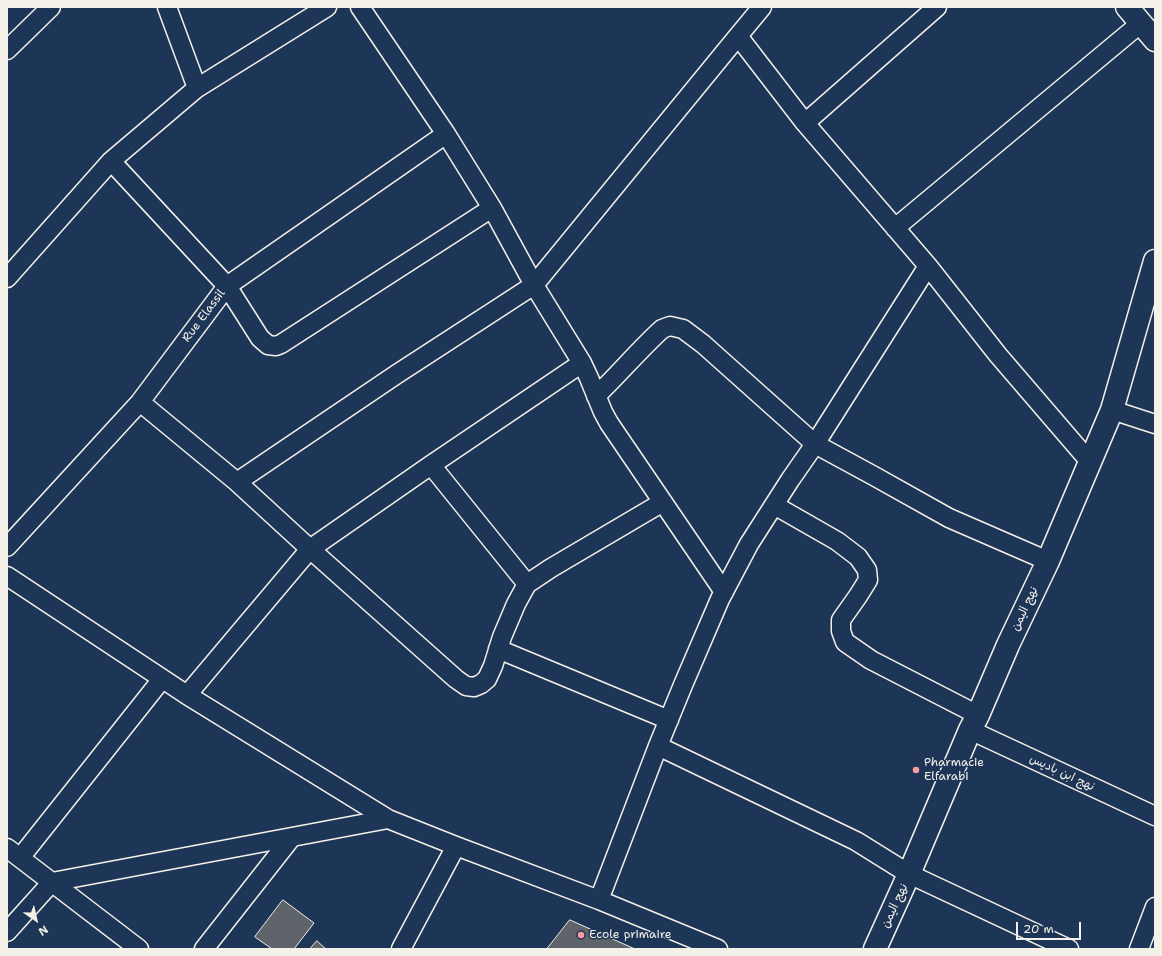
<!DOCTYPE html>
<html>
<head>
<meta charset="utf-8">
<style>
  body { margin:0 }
  #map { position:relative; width:1162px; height:956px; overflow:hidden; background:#1d3557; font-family:"Shantell Sans",sans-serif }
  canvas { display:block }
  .frame { position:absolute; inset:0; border:8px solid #f4f1e8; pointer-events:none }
  .north { position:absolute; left:16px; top:900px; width:40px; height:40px; -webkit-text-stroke:3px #1d3557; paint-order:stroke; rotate:146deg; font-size:11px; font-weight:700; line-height:16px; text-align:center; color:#f4f1e8 }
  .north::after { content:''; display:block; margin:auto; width:14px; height:18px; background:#f4f1e8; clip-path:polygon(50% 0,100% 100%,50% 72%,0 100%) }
  .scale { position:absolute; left:1016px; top:922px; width:65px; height:18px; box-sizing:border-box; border:2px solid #f4f1e8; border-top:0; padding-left:5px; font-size:12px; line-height:14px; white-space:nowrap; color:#f4f1e8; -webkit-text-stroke:3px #1d3557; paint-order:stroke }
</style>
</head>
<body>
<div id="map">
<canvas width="1162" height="956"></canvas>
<div class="frame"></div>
<div class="north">N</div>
<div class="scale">20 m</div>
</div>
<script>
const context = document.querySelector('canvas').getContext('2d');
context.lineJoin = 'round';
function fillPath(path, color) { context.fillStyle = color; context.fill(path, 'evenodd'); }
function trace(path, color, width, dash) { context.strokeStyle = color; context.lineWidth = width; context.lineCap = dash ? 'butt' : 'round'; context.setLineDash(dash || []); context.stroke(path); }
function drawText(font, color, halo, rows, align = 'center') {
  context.font = font + ' "Shantell Sans","Playpen Sans Arabic",sans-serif'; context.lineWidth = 3; context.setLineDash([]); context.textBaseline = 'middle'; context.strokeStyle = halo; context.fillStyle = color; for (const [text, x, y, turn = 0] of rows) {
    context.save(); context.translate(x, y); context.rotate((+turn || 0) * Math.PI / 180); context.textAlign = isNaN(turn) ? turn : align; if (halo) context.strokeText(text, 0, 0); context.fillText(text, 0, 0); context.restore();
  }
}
const building = new Path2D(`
  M283 900 314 923 294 949H272L255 937Z
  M570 920 635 949H547Z
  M317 941 326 949H310Z`);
const street = new Path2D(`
  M360 7 446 134 492 208 534 285 582 363 589 378 603 412 609 423 724 592
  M762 7 738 36 805 123 928 266 998 355 1090 462
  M7 50 51 7
  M197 88 327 7
  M805 123 937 7
  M111 161 227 286 260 338 268 345 276 346 281 344 492 208
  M895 228 1141 23
  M7 278 111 161 197 88 167 7
  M596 396C619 374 639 350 662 329L670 326 683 329 703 344 815 444 874 476 949 518 1048 561
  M140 402 237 482 310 549 456 679 466 686 474 687 481 684 487 679 493 666 502 637 516 604 527 584 551 568 663 502
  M1112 410 1155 424
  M431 465 527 584
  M237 482 397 374 534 285 738 36
  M774 505 837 541 858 557 867 570 868 580 858 596 841 620V631L845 642 871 660 978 715
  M7 547 140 402 227 286 446 134
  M7 576 187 695 388 819 456 846 599 900 718 949
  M498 649 669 720
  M187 695 310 549 431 465 582 363
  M970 730 1155 816
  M658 746 856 841 909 874 1069 949
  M7 848 139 949
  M20 858 162 679
  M599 900 658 746 683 685 720 599 749 544 790 480 815 444 928 266
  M7 932 52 882 388 819
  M204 949 292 837
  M401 949 456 846
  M1139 949 1155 907`);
const secondary = new Path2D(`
  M1127 7 1155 40
  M875 949 909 874 970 730 978 715 1008 645 1048 561 1112 410 1155 261`);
const markers = [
  [916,770,4,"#ff9aa2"],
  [581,935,4,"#ff9aa2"]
];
const streetNames = [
  ["Rue Elassil",204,316,-53],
  ["نهج اليمن",1025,609,-65],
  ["نهج ابن باديس",1062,773,25],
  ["نهج اليمن",895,906,-65]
];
const poiNames = [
  ["Pharmacie",924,763],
  ["Elfarabi",924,777],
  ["Ecole primaire",589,935]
];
fillPath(building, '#5e646a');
trace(building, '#f4f1e8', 1);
trace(street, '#f4f1e8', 21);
trace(secondary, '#f4f1e8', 25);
trace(street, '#1d3557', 18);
trace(secondary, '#1d3557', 22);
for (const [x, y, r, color] of markers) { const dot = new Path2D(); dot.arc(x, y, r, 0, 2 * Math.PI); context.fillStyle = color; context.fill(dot); trace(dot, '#1d3557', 1.5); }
drawText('12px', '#f4f1e8', '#1d3557', streetNames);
drawText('12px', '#f4f1e8', '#1d3557', poiNames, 'left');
</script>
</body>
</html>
